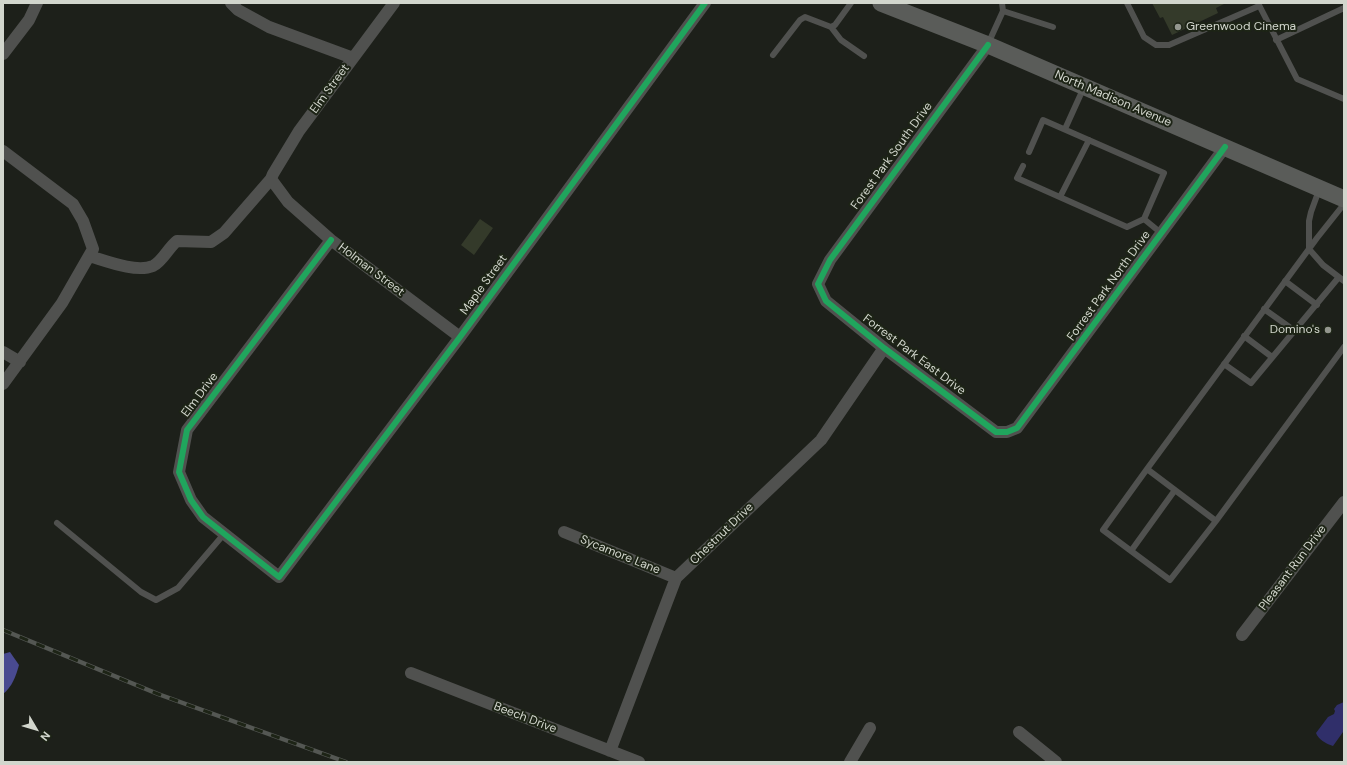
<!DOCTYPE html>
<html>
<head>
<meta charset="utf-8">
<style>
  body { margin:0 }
  #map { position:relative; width:1347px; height:765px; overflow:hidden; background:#1d201a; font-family:"DM Sans",sans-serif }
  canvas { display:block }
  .frame { position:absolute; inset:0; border:4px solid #d2d6cd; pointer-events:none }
  .north { position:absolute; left:16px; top:709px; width:40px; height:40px; -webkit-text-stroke:3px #1d2416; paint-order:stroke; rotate:128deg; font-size:11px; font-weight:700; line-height:16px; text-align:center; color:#d2d6cd }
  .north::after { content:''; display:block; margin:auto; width:14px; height:18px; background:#d2d6cd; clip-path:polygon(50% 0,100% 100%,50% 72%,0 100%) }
</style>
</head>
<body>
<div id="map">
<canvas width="1347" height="765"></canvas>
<div class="frame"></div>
<div class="north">N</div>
</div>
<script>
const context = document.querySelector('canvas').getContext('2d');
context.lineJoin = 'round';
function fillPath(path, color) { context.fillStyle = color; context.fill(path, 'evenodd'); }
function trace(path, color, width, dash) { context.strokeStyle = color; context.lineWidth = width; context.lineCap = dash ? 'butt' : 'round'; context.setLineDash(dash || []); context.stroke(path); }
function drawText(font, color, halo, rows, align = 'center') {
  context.font = font + ' "DM Sans",sans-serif'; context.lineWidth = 4; context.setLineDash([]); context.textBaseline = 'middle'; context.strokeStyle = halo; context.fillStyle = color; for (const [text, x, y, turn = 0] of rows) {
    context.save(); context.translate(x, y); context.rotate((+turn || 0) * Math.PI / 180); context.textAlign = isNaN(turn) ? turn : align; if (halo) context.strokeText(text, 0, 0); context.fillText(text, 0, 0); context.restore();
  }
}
const green = new Path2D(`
  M1344 702 1343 732 1333 746C1326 744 1318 739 1316 733L1328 717 1334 714 1335 711 1334 709 1337 705Z`);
const water = new Path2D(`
  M10 652 19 665C16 676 12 687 3 694V654Z`);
const building = new Path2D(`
  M1152 3H1226L1216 8 1218 13 1172 35 1163 17 1160 18Z
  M480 219 493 228 474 255 461 245Z`);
const lane = new Path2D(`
  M1127 3 1144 37 1156 45H1169L1259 6
  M1258 3 1297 79 1344 99
  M1003 11 1053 27
  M831 27 841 40 864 56
  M1276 40 1344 8
  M988 44 1003 11 1002 3
  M773 55 800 20 805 17 831 27 835 25 851 3
  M1065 129 1084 87
  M1029 152 1043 120 1164 173 1144 219 1161 233
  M1023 166 1017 178 1127 227 1144 219
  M1319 190 1311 212 1309 221V249L1323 265 1344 281
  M1060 197 1089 140
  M1285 281 1317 305
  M1264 309 1295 331
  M1244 336 1272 357
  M1224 364 1251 383 1339 277
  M1147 469 1216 521 1344 347
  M1216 521 1170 580 1103 530 1147 469 1317 238 1344 204
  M57 523 141 592 156 600 178 588 224 534
  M1131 551 1175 490`);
const street = new Path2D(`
  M231 3 238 10 269 27 353 58
  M988 45 830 260 818 284 826 301 884 348 996 432H1007L1017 428 1225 147
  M3 54 29 20 37 3
  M3 151 73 204 83 221 93 249 62 303 3 384
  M271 179 288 202 331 240 460 337
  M331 240 187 430 179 472 191 500 203 517 279 577 460 337 705 3
  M89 256C106 261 136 273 153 266 163 261 168 248 177 241L211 242 224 233 271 179 273 174 299 131 394 3
  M3 352 20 362
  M564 532 676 578
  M1242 635 1344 502
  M411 673 639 762
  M1019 732 1056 762
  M610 751 676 578 821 440 884 348
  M850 762 870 728`);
const secondary = new Path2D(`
  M881 3 988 45 1344 199`);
const rail = new Path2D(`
  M3 630 158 694 346 762`);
const cycleway = new Path2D(`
  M988 45 830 260 818 284 826 301 884 348 996 432H1007L1017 428 1225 147
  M331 240 187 430 179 472 191 500 203 517 279 577 460 337 705 3`);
const markers = [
  [1178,27,4,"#93968e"],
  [1328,330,4,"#93968e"]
];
const poiNames = [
  ["Greenwood Cinema",1186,27],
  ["Domino's",1320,330,"right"]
];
const streetNames = [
  ["Elm Street",330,89,-54],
  ["North Madison Avenue",1113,99,23],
  ["Forest Park South Drive",892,156,-54],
  ["Holman Street",371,270,37],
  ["Maple Street",484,285,-54],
  ["Forrest Park North Drive",1109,286,-54],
  ["Forrest Park East Drive",914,355,37],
  ["Elm Drive",200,395,-53],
  ["Chestnut Drive",722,534,-44],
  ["Sycamore Lane",620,555,22],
  ["Pleasant Run Drive",1293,568,-53],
  ["Beech Drive",525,718,21]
];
fillPath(green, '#302f6a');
fillPath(water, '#494a90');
fillPath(building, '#343a2a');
trace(lane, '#50514f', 6);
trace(street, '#50514f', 12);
trace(secondary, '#5a5c59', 17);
trace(rail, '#545753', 4.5);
trace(rail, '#1d2416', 3, [9]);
trace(cycleway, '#20a55d', 6);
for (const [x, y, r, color] of markers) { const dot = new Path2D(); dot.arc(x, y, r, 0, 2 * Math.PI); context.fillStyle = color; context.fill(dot); trace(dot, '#1d2416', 1.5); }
drawText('12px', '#d2d6cd', '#1d2416', poiNames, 'left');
drawText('12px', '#d2d6cd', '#1d2416', streetNames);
</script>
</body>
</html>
